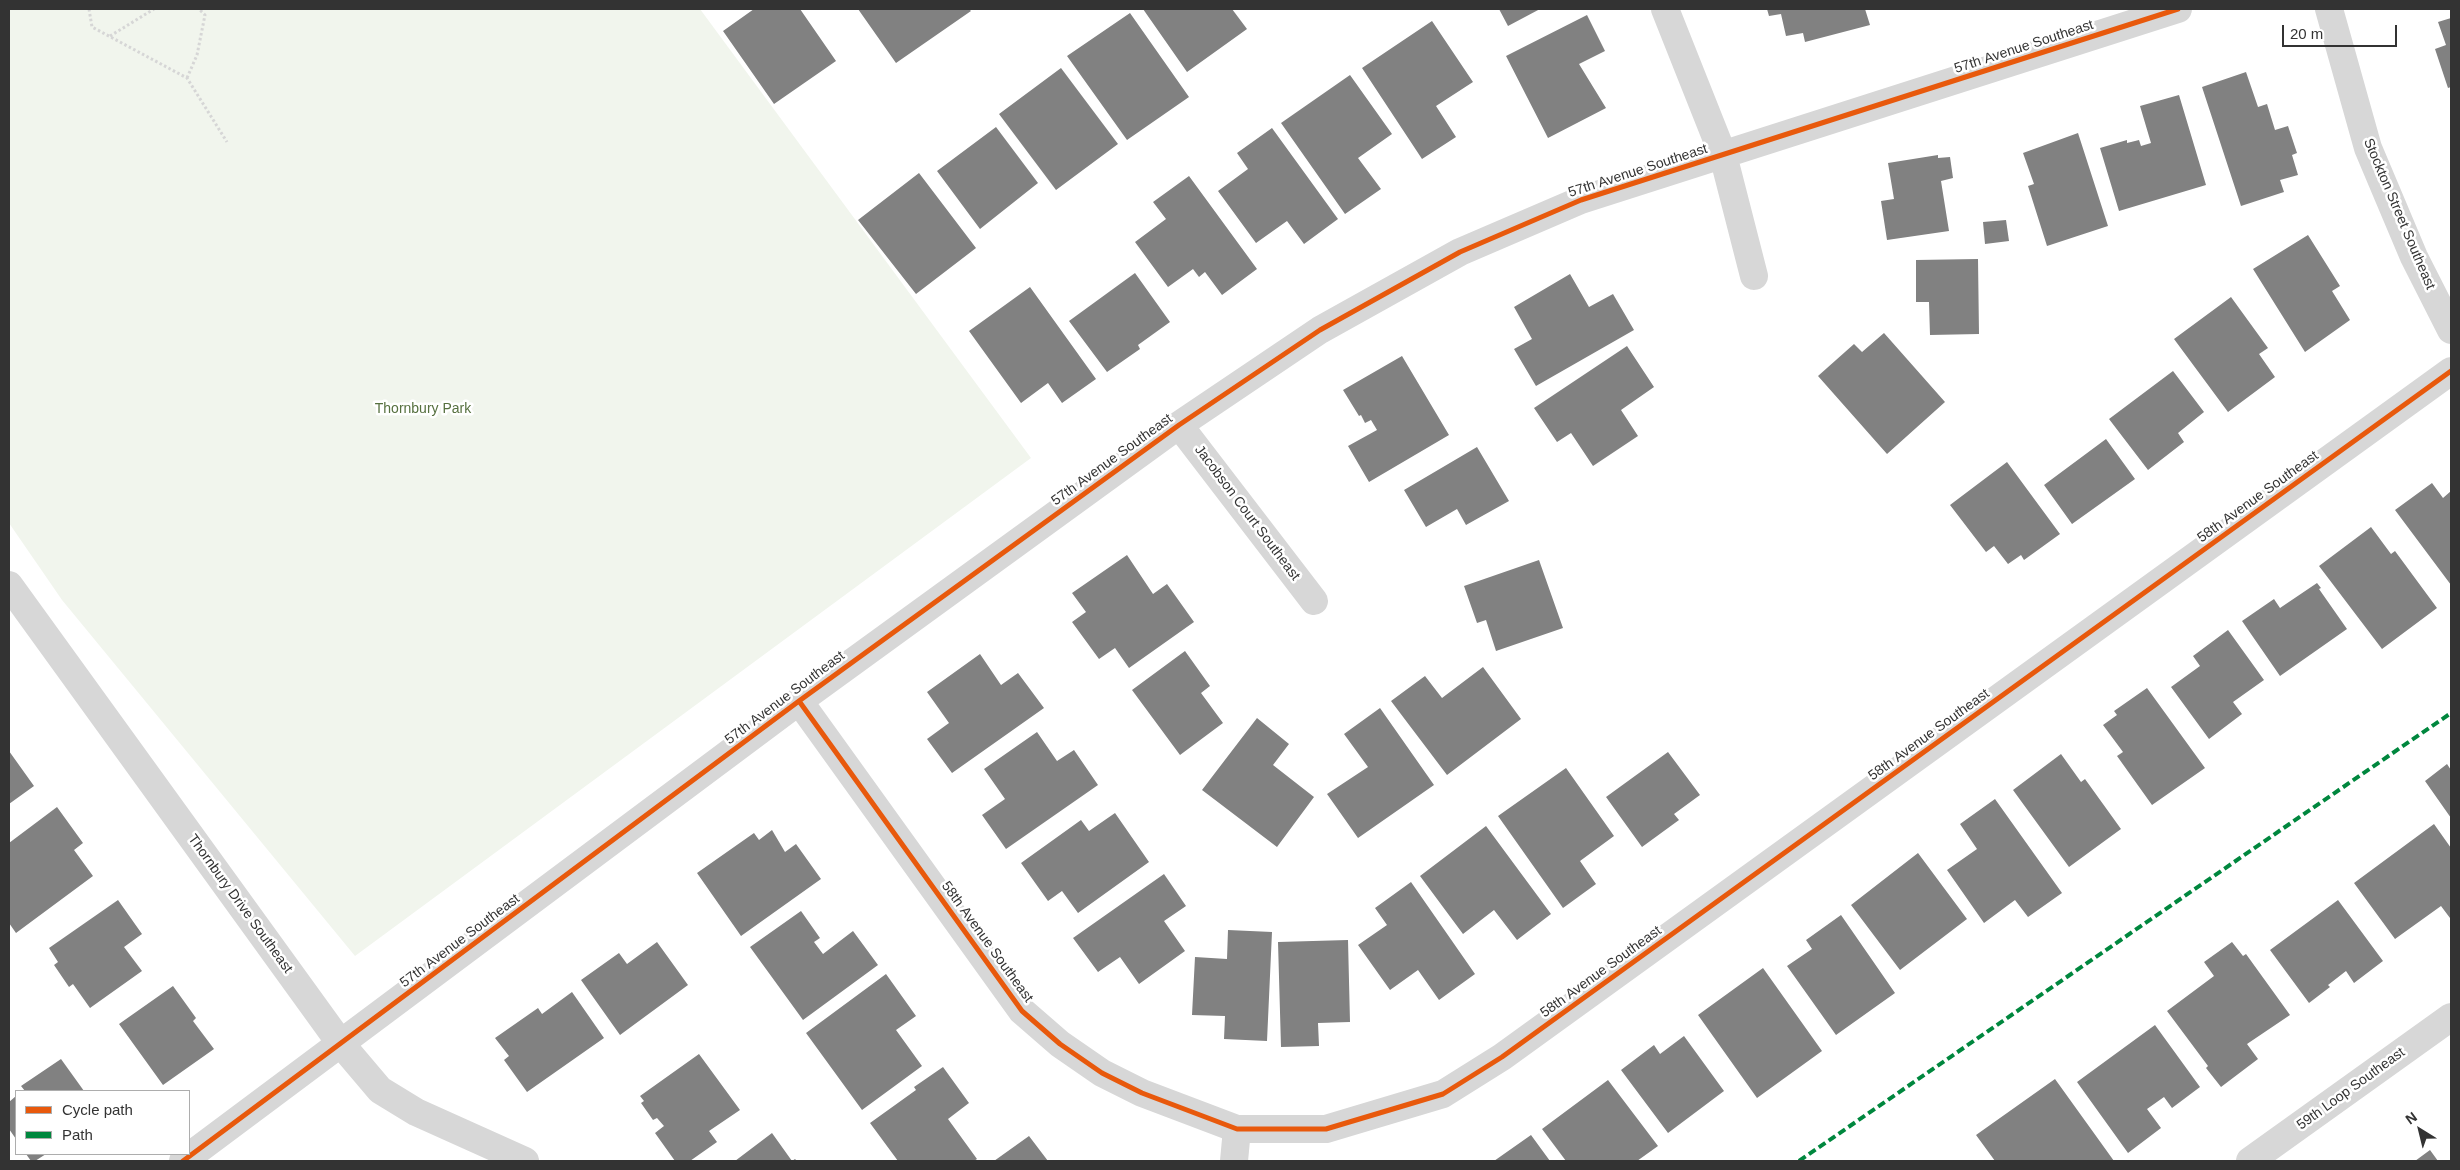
<!DOCTYPE html>
<html>
<head>
<meta charset="utf-8">
<style>
  body { margin:0 }
  #map { position:relative; width:2460px; height:1170px; overflow:hidden; background:#fff; font-family:Arial,sans-serif }
  canvas { display:block }
  .frame { position:absolute; inset:0; border:10px solid #333; pointer-events:none }
  .legend { position:absolute; left:15px; top:1090px; width:175px; height:65px; box-sizing:border-box; background:#fff; border:1px solid #adadad; margin:0; padding:6px 9px; list-style:none; font-size:15px; color:#333 }
  .legend li { display:flex; align-items:center; gap:10px; height:25px }
  .legend b { width:25px; border:1px solid #adadad }
  .north { position:absolute; left:2395px; top:1105px; width:50px; height:50px; -webkit-text-stroke:4px #fff; paint-order:stroke; rotate:324deg; font-size:14px; font-weight:700; line-height:20px; text-align:center; color:#333 }
  .north::after { content:''; display:block; margin:auto; width:18px; height:22px; background:#333; clip-path:polygon(50% 0,100% 100%,50% 72%,0 100%) }
  .scale { position:absolute; left:2282px; top:25px; width:115px; height:22px; box-sizing:border-box; border:2px solid #333; border-top:0; padding-left:6px; font-size:15px; line-height:18px; white-space:nowrap; color:#333; -webkit-text-stroke:4px #fff; paint-order:stroke }
</style>
</head>
<body>
<div id="map">
<canvas width="2460" height="1170"></canvas>
<div class="frame"></div>
<ul class="legend">
<li><b style="height:6px;background:#e8590c"></b>Cycle path</li>
<li><b style="height:6px;background:#00873e"></b>Path</li>
</ul>
<div class="north">N</div>
<div class="scale">20 m</div>
</div>
<script>
const context = document.querySelector('canvas').getContext('2d');
context.lineJoin = 'round';
function fillPath(path, color) { context.fillStyle = color; context.fill(path, 'evenodd'); }
function trace(path, color, width, dash) { context.strokeStyle = color; context.lineWidth = width; context.lineCap = dash ? 'butt' : 'round'; context.setLineDash(dash || []); context.stroke(path); }
function drawText(font, color, halo, rows, align = 'center') {
  context.font = font + ' Arial,sans-serif'; context.lineWidth = 5; context.setLineDash([]); context.textBaseline = 'middle'; context.strokeStyle = halo; context.fillStyle = color; for (const [text, x, y, turn = 0] of rows) {
    context.save(); context.translate(x, y); context.rotate((+turn || 0) * Math.PI / 180); context.textAlign = isNaN(turn) ? turn : align; if (halo) context.strokeText(text, 0, 0); context.fillText(text, 0, 0); context.restore();
  }
}
const green = new Path2D(`
  M9 9H700L1031 458 355 956 62 600 9 523Z`);
const building = new Path2D(`
  M754 9H800L836 61 774 104 723 31Z
  M858 9H969L971 11 896 63Z
  M1143 9H1232L1247 29 1187 72Z
  M1499 9H1540L1508 26Z
  M1767 9H1865L1870 25 1805 42 1803 33 1786 36 1781 14 1769 16Z
  M1130 13 1189 97 1127 140 1067 56Z
  M1587 15 1605 51 1579 64 1606 108 1548 138 1506 56Z
  M2451 18V87L2448 88 2435 49 2446 45 2438 22Z
  M1432 21 1473 82 1436 106 1456 137 1422 159 1362 68Z
  M1061 68 1118 144 1056 190 999 114Z
  M2246 72 2258 107 2267 104 2275 130 2288 126 2297 153 2292 155 2298 175 2280 180 2284 192 2241 206 2202 87Z
  M1350 75 1392 134 1358 158 1381 189 1345 214 1281 123Z
  M2179 95 2206 185 2119 211 2100 148 2127 140V143L2139 140 2141 146 2151 143 2140 106Z
  M996 127 1038 183 980 229 937 171Z
  M1272 128 1338 219 1304 244 1287 221 1256 243 1218 191 1248 169 1237 153Z
  M2078 133 2108 226 2047 246 2028 186 2034 184 2023 153Z
  M1938 155V158L1950 157 1953 178 1941 181 1949 231 1887 240 1881 201 1894 199 1888 163Z
  M919 173 976 248 916 294 858 220Z
  M1189 176 1257 269 1222 295 1205 272 1199 277 1193 269 1168 287 1135 242 1166 219 1153 202Z
  M2006 220 2009 241 1985 244 1983 222Z
  M2308 235 2340 286 2332 291 2350 320 2305 352 2253 269Z
  M1978 259 1979 334 1930 335 1929 302H1916V260Z
  M1135 273 1170 322 1138 345 1140 349 1107 372 1069 321Z
  M1570 274 1589 307 1613 294 1634 330 1536 386 1514 349 1532 339 1514 307Z
  M1030 287 1096 379 1062 403 1048 383 1021 403 969 331Z
  M2231 297 2268 348 2259 354 2275 377 2228 412 2174 339Z
  M1884 333 1945 402 1887 454 1818 376 1854 344 1862 352Z
  M1627 346 1654 387 1621 410 1638 436 1593 466 1571 433 1557 442 1534 408Z
  M1402 356 1449 435 1369 482 1348 446 1377 430 1371 420 1365 423 1361 415 1359 416 1343 390Z
  M2173 371 2204 412 2178 433 2184 442 2148 470 2109 419Z
  M2106 439 2135 479 2072 524 2044 485Z
  M1477 447 1509 501 1466 525 1457 509 1426 527 1404 490Z
  M2007 462 2060 534 2024 560 2021 555 2008 564 1994 546 1986 552 1950 505Z
  M2432 483 2443 498 2451 491V585L2395 510Z
  M2371 527 2391 554 2395 551 2437 608 2382 649 2319 566Z
  M1127 555 1153 594 1167 584 1194 622 1129 668 1115 648 1099 659 1072 622 1086 612 1072 593Z
  M1539 560 1563 628 1496 651 1486 620 1477 623 1464 586Z
  M2317 583 2321 588 2319 589 2347 629 2280 676 2242 621 2274 599 2280 608Z
  M2228 630 2264 680 2233 702 2242 714 2209 739 2171 687 2200 666 2193 656Z
  M1185 651 1210 686 1201 693 1223 723 1180 755 1132 690Z
  M980 654 1001 685 1018 673 1044 708 952 773 927 739 949 723 927 692Z
  M1483 667 1521 719 1447 775 1391 701 1425 676 1442 698Z
  M2147 688 2205 768 2152 805 2117 756 2123 752 2103 725 2117 715 2114 711Z
  M1380 708 1434 785 1358 838 1327 794 1368 767 1344 734Z
  M1257 718 1289 744 1273 765 1314 797 1277 847 1202 790Z
  M1037 732 1057 761 1074 750 1098 785 1006 849 982 815 1005 799 984 769Z
  M9 751 34 786 9 804Z
  M1668 752 1700 795 1674 814 1679 820 1642 847 1606 797Z
  M2061 754 2081 782 2085 779 2121 829 2069 867 2013 790Z
  M2447 764 2451 770V818L2425 781Z
  M1566 768 1614 836 1580 861 1596 884 1563 908 1498 816Z
  M1995 799 2062 893 2028 917 2015 900 1984 923 1947 870 1977 849 1960 824Z
  M57 807 83 843 74 850 93 876 16 933 9 923V843Z
  M1115 813 1149 862 1078 913 1062 891 1048 901 1021 863 1081 820 1089 831Z
  M2434 824 2451 848V917L2450 918 2441 906 2395 939 2354 883Z
  M1486 826 1551 914 1517 940 1494 910 1463 934 1420 876Z
  M772 830 785 852 796 844 821 879 741 936 697 873 754 833 759 840Z
  M1918 853 1967 919 1900 970 1851 905Z
  M1164 874 1186 906 1164 921 1185 951 1139 984 1120 957 1098 972 1073 938Z
  M1411 882 1475 974 1439 1000 1418 970 1390 990 1358 945 1387 925 1375 908Z
  M118 900 142 934 124 947 142 971 90 1008 73 984 69 987 54 965 58 962 49 948Z
  M2338 900 2383 961 2354 983 2346 971 2328 985 2330 987 2309 1003 2270 950Z
  M801 911 820 938 814 942 823 954 853 931 878 965 803 1020 750 947Z
  M1841 915 1895 993 1836 1035 1787 966 1812 949 1806 940Z
  M1228 930 1272 932 1267 1041 1224 1039 1225 1016 1192 1015 1195 957 1227 959Z
  M1348 940 1350 1022 1318 1023 1319 1046 1281 1047 1278 942Z
  M657 942 688 985 620 1035 581 980 619 953 627 964Z
  M2232 942 2243 956 2246 954 2290 1015 2247 1044 2258 1059 2221 1087 2206 1068 2208 1066 2167 1011 2214 976 2204 962Z
  M1763 968 1822 1051 1757 1098 1698 1015Z
  M886 974 916 1016 896 1030 922 1066 862 1110 806 1033Z
  M173 986 196 1018 193 1021 214 1049 163 1085 119 1024Z
  M572 992 604 1038 527 1092 504 1060 509 1056 495 1038 538 1008 542 1014Z
  M2155 1025 2200 1087 2172 1108 2164 1097 2147 1109 2161 1128 2128 1153 2077 1082Z
  M1684 1036 1724 1091 1668 1133 1621 1070 1654 1045 1660 1054Z
  M699 1054 740 1110 709 1131 717 1142 690 1161H675L655 1133 664 1126 657 1118 653 1120 641 1103 644 1101 640 1096Z
  M61 1059 84 1091H25L21 1086Z
  M943 1067 969 1103 948 1119 977 1159 974 1161H898L870 1123 916 1090 914 1087Z
  M2055 1079 2114 1161H1995L1976 1135Z
  M1608 1080 1658 1146 1637 1161H1566L1542 1129Z
  M16 1096V1139L9 1129V1102Z
  M772 1133 792 1161 795 1159 797 1161H735Z
  M1531 1135 1550 1161H1494Z
  M1029 1136 1048 1161H994Z
  M2430 1150 2438 1161H2415Z
  M26 1154H46L35 1161H31Z`);
const path = new Path2D(`
  M89 9 92 27 187 78 227 142
  M110 36 154 9
  M187 78 197 55 205 15 199 9`);
const street = new Path2D(`
  M1665 9 1723 155 1754 276
  M2329 9 2368 148 2414 257 2451 330
  M1179 425 1314 601
  M9 585 341 1044 380 1090 416 1112 525 1161
  M799 701 1022 1011 1060 1044 1102 1073 1142 1093 1237 1129H1326L1443 1094 1502 1057 2451 371
  M183 1161 799 701 1179 425 1320 330 1460 252 1581 200 2178 9
  M1234 1161 1237 1129
  M2250 1161 2451 1017`);
const quiet = new Path2D(`
  M1799 1161 2451 713`);
const cycleway = new Path2D(`
  M799 701 1022 1011 1060 1044 1102 1073 1142 1093 1237 1129H1326L1443 1094 1502 1057 2451 371
  M183 1161 799 701 1179 425 1320 330 1460 252 1581 200 2178 9`);
const streetNames = [
  ["57th Avenue Southeast",2024,47,-18],
  ["57th Avenue Southeast",1638,171,-18],
  ["Stockton Street Southeast",2399,214,67],
  ["57th Avenue Southeast",1112,460,-36],
  ["58th Avenue Southeast",2258,497,-36],
  ["Jacobson Court Southeast",1247,513,53],
  ["57th Avenue Southeast",785,698,-37],
  ["58th Avenue Southeast",1929,735,-36],
  ["Thornbury Drive Southeast",240,904,54],
  ["57th Avenue Southeast",460,941,-37],
  ["58th Avenue Southeast",987,942,54],
  ["58th Avenue Southeast",1601,972,-36],
  ["59th Loop Southeast",2351,1089,-36]
];
const parkNames = [
  ["Thornbury Park",423,409]
];
fillPath(green, '#f1f5ed');
fillPath(building, '#818181');
trace(path, '#d6d6d6', 3, [2.5, 2.5]);
trace(street, '#d7d7d7', 28);
trace(quiet, '#00873e', 4, [8, 4]);
trace(cycleway, '#e8590c', 5);
drawText('14px', '#333', '#fff', streetNames);
drawText('14px', '#56703f', '#fff', parkNames);
</script>
</body>
</html>
